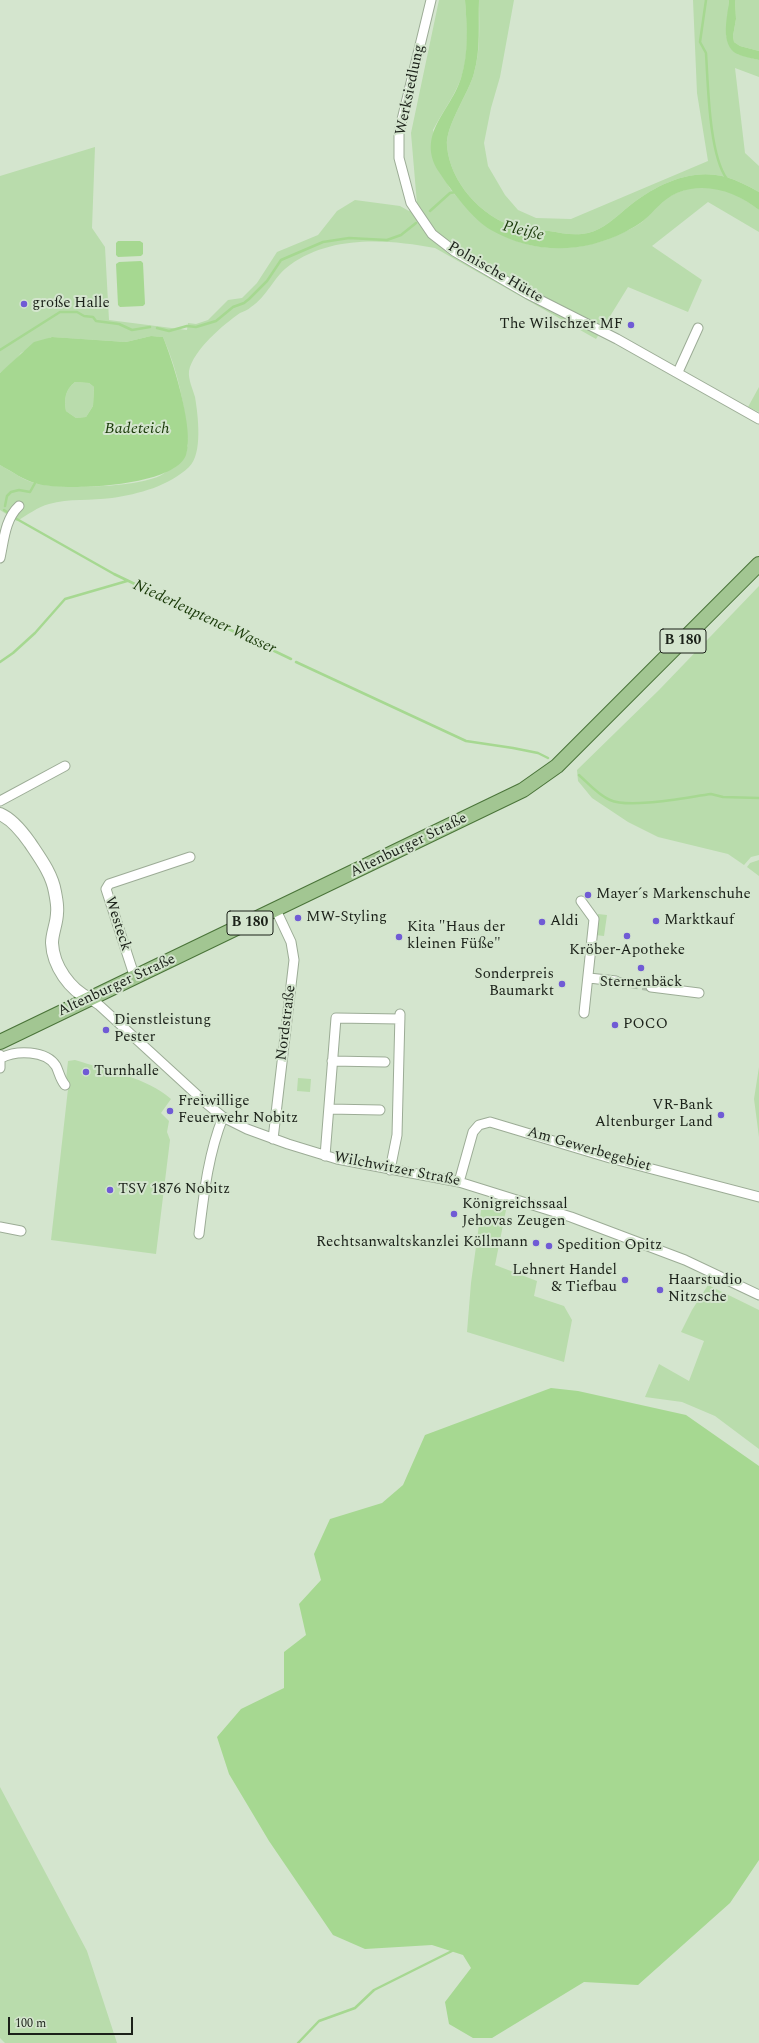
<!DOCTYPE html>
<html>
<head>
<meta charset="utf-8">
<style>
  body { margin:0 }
  #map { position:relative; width:759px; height:2043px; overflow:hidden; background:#d4e5ce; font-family:Spectral,serif }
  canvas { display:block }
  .scale { position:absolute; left:8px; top:2017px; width:125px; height:18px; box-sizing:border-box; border:2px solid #1b2119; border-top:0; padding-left:5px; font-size:12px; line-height:14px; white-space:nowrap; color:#1b2119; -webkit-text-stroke:3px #d4e5ce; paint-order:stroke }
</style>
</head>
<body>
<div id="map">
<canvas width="759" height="2043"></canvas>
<div class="scale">100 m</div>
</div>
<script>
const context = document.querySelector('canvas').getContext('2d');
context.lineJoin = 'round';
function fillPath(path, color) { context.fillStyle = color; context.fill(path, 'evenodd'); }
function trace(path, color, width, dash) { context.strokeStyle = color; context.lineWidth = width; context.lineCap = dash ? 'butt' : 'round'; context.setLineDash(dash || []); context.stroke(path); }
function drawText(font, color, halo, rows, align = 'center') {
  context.font = font + ' Spectral,serif'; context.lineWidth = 4; context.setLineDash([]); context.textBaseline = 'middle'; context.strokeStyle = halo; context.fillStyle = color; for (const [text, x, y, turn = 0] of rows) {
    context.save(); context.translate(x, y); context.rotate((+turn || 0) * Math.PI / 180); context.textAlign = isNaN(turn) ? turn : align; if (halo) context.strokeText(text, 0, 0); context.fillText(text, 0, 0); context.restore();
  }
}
const green = new Path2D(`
  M439 0H465C467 26 470 55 460 81 453 98 442 113 433 130 438 147 440 167 447 183 450 190 458 198 464 204 503 252 570 260 624 232 630 229 637 226 642 222 648 217 651 210 656 206 667 196 683 189 698 187 717 184 745 198 759 210V232L708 202 652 246 702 280 688 312 628 287 596 339 435 248C387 239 331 235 290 265 274 276 267 297 251 307 248 310 244 311 240 313 224 324 193 350 189 371 188 379 193 390 195 397 198 415 203 454 189 467 169 486 139 494 112 498 91 501 69 498 49 504 38 507 27 515 17 521L0 510V465C11 471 26 482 38 484 64 489 141 488 163 474 172 468 181 454 188 446 186 409 178 371 163 337L151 336 126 342 51 337 21 353 13 363 0 373V176L95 147 92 228 105 247 109 320 187 330 188 323 196 324 208 320 228 300 242 298 257 283 277 252 318 235 337 211 355 200 400 206 409 211 417 204 411 133Z
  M479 0H514L500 77 491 108 484 143 488 166 505 195 518 210 536 218 571 219 708 161 697 93 693 0H729L726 36 737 54 759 60V77L735 68 745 153 759 166V192C748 186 737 180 726 177 691 167 655 185 628 207 616 217 604 229 588 233 574 236 562 233 549 231 538 230 526 230 516 227 481 217 450 182 447 146 445 126 469 93 474 73 481 49 479 24 479 0Z
  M735 0H759V51L740 46 734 42 733 36 736 19Z
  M75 382 89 383 94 387 93 406 86 417 76 418 66 411C64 399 65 390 75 382Z
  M759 387V412L748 407Z
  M759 586V855L751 857 744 865 728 854 658 837 628 822 592 798 578 781 577 770 659 690Z
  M759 860V876L747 867 750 863Z
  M598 914 607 915 604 936 595 935Z
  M75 1060C106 1070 148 1078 171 1099L161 1113 169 1121 167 1132 170 1140 156 1254 51 1240 68 1089H65L68 1061Z
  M759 1067V1137L754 1099Z
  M298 1078 311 1079 310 1092 297 1091Z
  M482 1203 506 1210 495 1265 537 1281 534 1296 564 1306 572 1320 564 1362 467 1332 471 1283Z
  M708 1285 759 1310V1449L715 1416 682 1402 645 1397 659 1364 689 1381 704 1341 681 1332 692 1310Z
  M0 1787 87 1951 117 2043H5L0 2038Z`);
const water = new Path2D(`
  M465 0H479C478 24 481 49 474 73 469 93 445 126 447 146 450 182 481 217 516 227 526 230 538 230 549 231 562 233 574 236 588 233 604 229 616 217 628 207 655 185 691 167 726 177 737 180 748 186 759 192V210C737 192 705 181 677 193 661 200 655 211 643 221 638 225 630 229 625 232 582 254 533 254 491 230 474 221 450 189 439 172 415 135 451 111 461 78 469 52 467 27 465 0Z
  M729 0H735L736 19 733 36 734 42 740 46 759 51V60C752 58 744 57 737 54 719 44 728 16 729 0Z
  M118 241H140L143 243V254L141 256 118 257 116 255V243Z
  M141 261 143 263 145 304 143 306 120 307 118 305 116 264 119 262Z
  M151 336 163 337C173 361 195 431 186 455 174 487 66 491 38 484 25 481 11 471 0 465V373L34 342 52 337 126 342ZM75 382 89 383 94 387 93 406 86 417 76 418 66 411C64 399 65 390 75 382Z
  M551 1388 578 1391 686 1415 759 1466V1860L730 1903 638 1985 584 1982 492 2038H473L449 2024 445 2002 471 1968 463 1955 432 1945 365 1949 333 1935 269 1841 229 1774 217 1737 241 1709 284 1688V1652L306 1635 299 1604 321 1580 314 1554 330 1519 382 1503 403 1485 425 1435Z`);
const stream = new Path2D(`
  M706 0 700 42 706 53C708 84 709 155 727 179
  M430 211 450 193 456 192
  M157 328 169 331 187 326 196 327 216 321 233 307 244 303 249 299 267 281 281 260 323 242 349 238 387 240 401 235 416 223
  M0 350 60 312H77L84 316 93 317 96 321 119 324 132 330 150 327
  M5 506 7 496 11 492 19 490 30 492 35 483
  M4 510 7 512
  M15 518 114 574 291 659
  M0 662 13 653 35 633 65 599 127 581
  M296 662 466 741 513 748 538 753 548 758
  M579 775C588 783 598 795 610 800 630 809 688 797 711 794L723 797 759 798
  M298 2043 319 2021 355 2008 374 1990 452 1951`);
const streetTunnel = new Path2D(`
  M616 981 651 987`);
const street = new Path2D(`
  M431 0 399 132V158L411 203 432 234 454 251 528 294 617 339 759 419
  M678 372 698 328
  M0 558C4 540 5 519 19 506
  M0 801 65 766
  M581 901 594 919 584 1013
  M135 978 106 889 109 884 190 857
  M589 978 616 981
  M651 987 699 993
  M90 999 99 1005 207 1104 223 1117 247 1129 288 1144 337 1159 459 1182 571 1217 685 1260 759 1295
  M0 1055V1068
  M1 1058C16 1050 46 1050 56 1066 59 1072 60 1079 65 1085
  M332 1061 385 1062
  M329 1109 380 1110
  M273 1139 294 960 291 942 276 910
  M325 1156 336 1018 400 1019
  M390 1170 397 1135 400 1014
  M459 1182 473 1132 479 1125 490 1122 610 1158 759 1197
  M0 1227 21 1231
  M199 1234C204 1193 208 1155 223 1117`);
const secondary = new Path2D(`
  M0 814C12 819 23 833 30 843 40 858 52 874 55 892 56 898 58 906 57 913 57 923 52 933 52 943 53 966 70 990 90 999`);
const primary = new Path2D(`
  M0 1042 523 790 557 766 759 564`);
const markers = [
  [24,304,4,"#705bd5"],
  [631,325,4,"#705bd5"],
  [588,895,4,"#705bd5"],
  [298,918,4,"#705bd5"],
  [656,921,4,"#705bd5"],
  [542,922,4,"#705bd5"],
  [627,936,4,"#705bd5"],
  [399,937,4,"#705bd5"],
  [641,968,4,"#705bd5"],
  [562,984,4,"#705bd5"],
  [615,1025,4,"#705bd5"],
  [106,1030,4,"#705bd5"],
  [86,1072,4,"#705bd5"],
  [170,1111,4,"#705bd5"],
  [721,1115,4,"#705bd5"],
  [110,1190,4,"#705bd5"],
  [454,1214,4,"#705bd5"],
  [536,1243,4,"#705bd5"],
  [549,1246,4,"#705bd5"],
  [625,1280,4,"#705bd5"],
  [660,1290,4,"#705bd5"]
];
const shields = [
  [683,641,46],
  [250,923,46]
];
const shieldNames = [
  ["B 180",683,641],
  ["B 180",250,923]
];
const streetNames = [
  ["Werksiedlung",411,90,-78],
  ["Polnische Hütte",495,273,30],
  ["Altenburger Straße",409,846,-26],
  ["Westeck",117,924,72],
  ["Altenburger Straße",117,986,-25],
  ["Nordstraße",287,1023,-83],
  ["Am Gewerbegebiet",589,1150,16],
  ["Wilchwitzer Straße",397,1170,11]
];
const poiNames = [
  ["große Halle",32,304],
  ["The Wilschzer MF",623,325,"right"],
  ["Mayer´s Markenschuhe",596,895],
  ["MW-Styling",306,918],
  ["Marktkauf",664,921],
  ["Aldi",550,922],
  ["Kita \"Haus der",407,928],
  ["kleinen Füße\"",407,945],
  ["Kröber-Apotheke",627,951,"center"],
  ["Sonderpreis",554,975,"right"],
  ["Baumarkt",554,992,"right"],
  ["Sternenbäck",641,983,"center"],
  ["Dienstleistung",114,1021],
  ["Pester",114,1038],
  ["POCO",623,1025],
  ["Turnhalle",94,1072],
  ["Freiwillige",178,1102],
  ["Feuerwehr Nobitz",178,1119],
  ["VR-Bank",713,1106,"right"],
  ["Altenburger Land",713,1123,"right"],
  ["TSV 1876 Nobitz",118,1190],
  ["Königreichssaal",462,1205],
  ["Jehovas Zeugen",462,1222],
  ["Rechtsanwaltskanzlei Köllmann",528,1243,"right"],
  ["Spedition Opitz",557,1246],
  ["Lehnert Handel",617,1271,"right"],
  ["& Tiefbau",617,1288,"right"],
  ["Haarstudio",668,1281],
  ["Nitzsche",668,1298]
];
const waterNames = [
  ["Pleiße",523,232,14],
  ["Badeteich",137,430],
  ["Niederleuptener Wasser",204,618,25]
];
fillPath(green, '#b9dcac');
fillPath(water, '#a6d891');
trace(stream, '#a6d891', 2.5);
trace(streetTunnel, '#afbeaa', 9, [9, 4.5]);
trace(street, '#9cac96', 11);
trace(secondary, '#9cac96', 14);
trace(primary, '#4a7439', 16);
trace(street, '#fff', 9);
trace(secondary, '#fff', 12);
trace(primary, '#a2c692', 14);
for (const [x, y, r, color] of markers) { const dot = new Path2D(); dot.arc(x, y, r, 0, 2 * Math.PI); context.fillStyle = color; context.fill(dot); trace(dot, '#d4e5ce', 1.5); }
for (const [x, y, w] of shields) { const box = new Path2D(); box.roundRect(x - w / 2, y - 12, w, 24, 3); context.fillStyle = '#d4e5ce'; context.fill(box); trace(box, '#1b2119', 1); }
drawText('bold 14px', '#1b2119', null, shieldNames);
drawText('15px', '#1b2119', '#d4e5ce', streetNames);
drawText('15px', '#1b2119', '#d4e5ce', poiNames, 'left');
drawText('italic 16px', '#193908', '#d4e5ce', waterNames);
</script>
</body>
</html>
